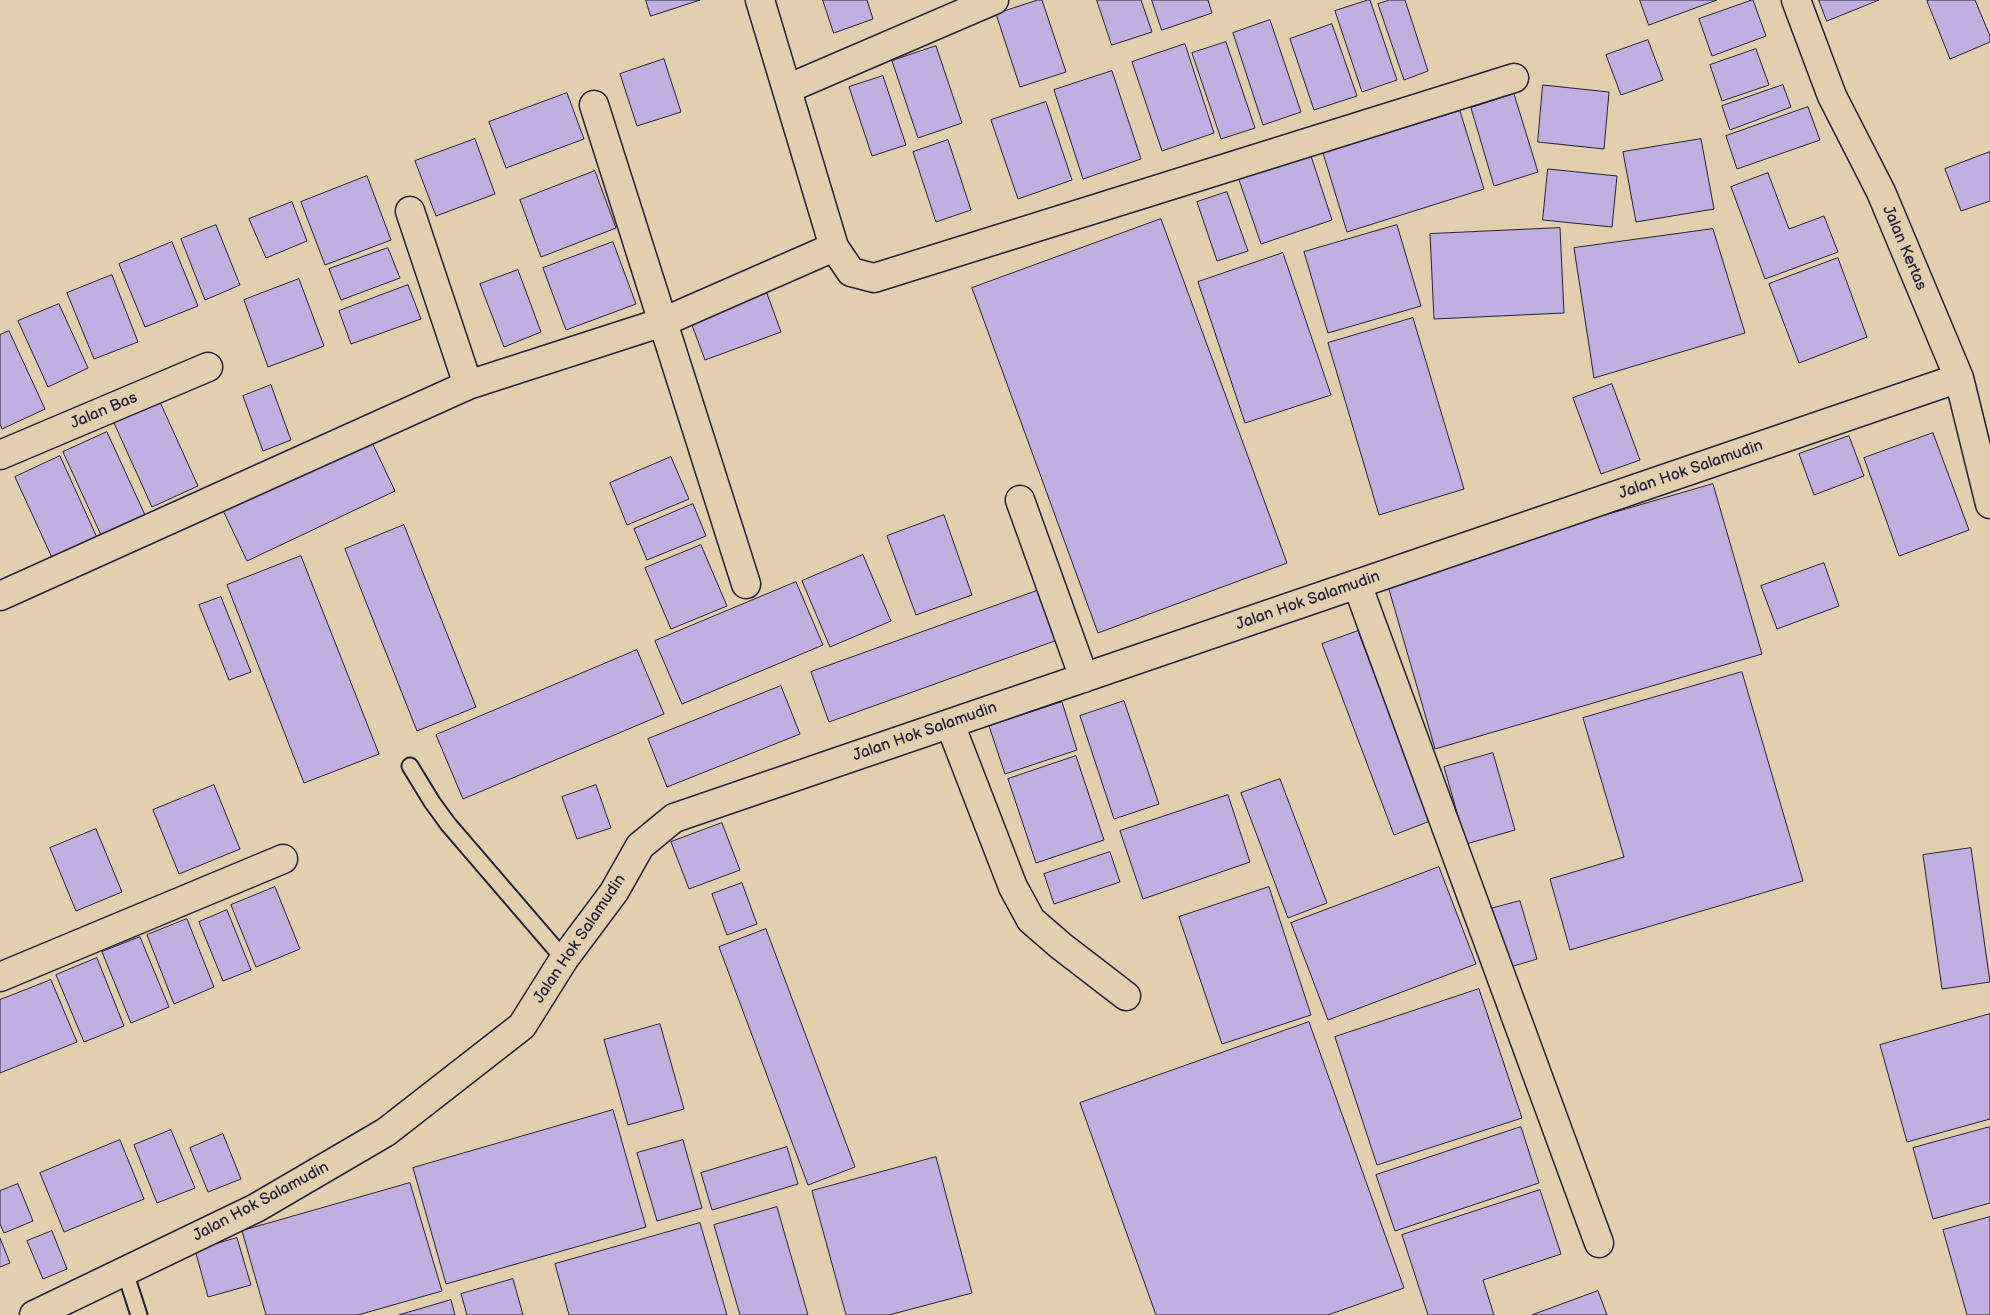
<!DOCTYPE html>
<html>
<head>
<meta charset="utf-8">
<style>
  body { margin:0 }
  canvas { display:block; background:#e3cead }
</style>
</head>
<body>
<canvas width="1990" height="1315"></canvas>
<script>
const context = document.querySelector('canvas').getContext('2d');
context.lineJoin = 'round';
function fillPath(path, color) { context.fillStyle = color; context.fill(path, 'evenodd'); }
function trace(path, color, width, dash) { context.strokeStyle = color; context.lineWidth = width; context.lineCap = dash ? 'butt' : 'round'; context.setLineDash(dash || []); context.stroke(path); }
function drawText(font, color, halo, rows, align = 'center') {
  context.font = font + ' "Balsamiq Sans",sans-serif'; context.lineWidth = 4.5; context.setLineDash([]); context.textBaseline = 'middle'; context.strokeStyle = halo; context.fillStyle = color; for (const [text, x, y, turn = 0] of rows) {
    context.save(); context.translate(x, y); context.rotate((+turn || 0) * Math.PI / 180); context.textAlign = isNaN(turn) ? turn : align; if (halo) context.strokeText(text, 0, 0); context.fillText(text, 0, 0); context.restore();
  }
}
const building = new Path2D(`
  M646 0H700L651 16Z
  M823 0H867L873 19 834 33Z
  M1038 0H1042L1066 72 1020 87 996 14Z
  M1097 0H1141L1152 32 1112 45Z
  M1152 0H1208L1212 13 1162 30Z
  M1368 0H1370L1397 80 1362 92 1335 11Z
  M1390 0H1405L1428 71 1404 80 1378 4Z
  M1640 0H1717L1649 25Z
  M1753 0 1766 36 1712 56 1699 19Z
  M1819 0H1879L1827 21Z
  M1930 0H1975L1990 36V42L1950 59 1927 1Z
  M1270 20 1301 112 1263 125 1233 33Z
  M1332 24 1357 96 1314 110 1290 39Z
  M1648 40 1663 80 1621 95 1606 55Z
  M1226 42 1255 128 1221 139 1192 53Z
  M1185 44 1214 133 1162 151 1132 62Z
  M936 46 962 123 918 138 892 61Z
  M1756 49 1769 85 1722 101 1710 65Z
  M664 59 681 112 637 126 620 74Z
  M1112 71 1141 159 1083 179 1054 90Z
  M883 76 906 145 872 156 849 87Z
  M1543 85 1609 92 1604 149 1538 142Z
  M1783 85 1791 107 1730 130 1722 106Z
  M567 93 584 139 506 168 489 122Z
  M1514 94 1538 172 1494 186 1471 108Z
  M1046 102 1072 180 1018 199 991 120Z
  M1808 107 1820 140 1737 169 1726 136Z
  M1460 111 1484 189 1347 232 1323 153Z
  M475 139 495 194 436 216 415 161Z
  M1701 139 1714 209 1636 222 1623 152Z
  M948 140 971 210 936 222 913 152Z
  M1309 150 1332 220 1261 244 1237 174Z
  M1990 152V201L1961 211 1945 169Z
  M1548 169 1617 176 1612 227 1543 220Z
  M595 171 616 228 541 257 520 200Z
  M1768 173 1789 229 1824 216 1838 252 1765 279 1731 187Z
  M367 176 391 240 325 265 301 202Z
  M1227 192 1248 251 1217 261 1197 202Z
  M292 202 307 241 266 258 249 219Z
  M1161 219 1287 563 1098 633 972 288Z
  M216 225 240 285 205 300 181 239Z
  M1397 225 1421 306 1328 333 1304 252Z
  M1560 228 1564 313 1434 319 1430 234Z
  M1713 229 1745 333 1594 378 1574 248Z
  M172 242 198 306 145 327 119 264Z
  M613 242 636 304 566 330 543 268Z
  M388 248 400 278 341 300 329 269Z
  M1283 253 1331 395 1245 423 1198 282Z
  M1838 258 1867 337 1799 363 1769 284Z
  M518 270 541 332 504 347 480 284Z
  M112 275 138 342 94 359 67 293Z
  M299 279 324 346 268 367 244 300Z
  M408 285 421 319 351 344 339 311Z
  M765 288 781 332 705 360 689 317Z
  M59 304 88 368 48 387 18 321Z
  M1413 318 1464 489 1379 515 1328 343Z
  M9 331 45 409 2 429 0 424V335Z
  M1612 384 1640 460 1601 474 1573 398Z
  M271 385 291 440 263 451 243 396Z
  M160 402 198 486 152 507 114 423Z
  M107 432 145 515 101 535 63 452Z
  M1933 433 1969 530 1899 556 1864 458Z
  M368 434 395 491 247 561 220 504Z
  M1849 436 1864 476 1814 495 1799 454Z
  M60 456 99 542 54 562 15 477Z
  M671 457 689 499 627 525 610 483Z
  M1713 484 1762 654 1435 749 1386 579Z
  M693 504 706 536 647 560 634 529Z
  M944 515 972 595 916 615 887 536Z
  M404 525 476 707 417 731 345 549Z
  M701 545 727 606 671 629 645 568Z
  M863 555 891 621 830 647 802 581Z
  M301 556 379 754 304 783 227 585Z
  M1824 563 1839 606 1777 629 1761 586Z
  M796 582 823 645 682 704 655 641Z
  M1045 588 1063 638 829 722 811 672Z
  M221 597 251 672 229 680 199 605Z
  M1358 631 1430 821 1394 835 1322 644Z
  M637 650 664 714 463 799 436 735Z
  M1742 672 1803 881 1570 950 1550 879 1624 857 1583 718Z
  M781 686 800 734 667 787 648 739Z
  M1124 701 1159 804 1114 819 1080 716Z
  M1062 702 1077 750 1005 774 989 726Z
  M1493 753 1515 830 1466 844 1444 767Z
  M1076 756 1104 840 1036 863 1008 779Z
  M1280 779 1327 903 1288 918 1241 793Z
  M214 785 240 849 179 874 153 810Z
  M596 785 611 828 577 839 562 797Z
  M1228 795 1250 862 1143 899 1120 831Z
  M722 823 740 870 689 889 671 842Z
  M96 829 122 892 76 911 50 848Z
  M1971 848 1990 982 1942 989 1923 855Z
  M1110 852 1120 882 1054 904 1044 874Z
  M1439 867 1476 964 1328 1020 1291 923Z
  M742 883 757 924 727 935 712 894Z
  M275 887 300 949 256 967 231 905Z
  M1269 887 1311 1015 1222 1044 1179 917Z
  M1520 901 1537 959 1507 968 1490 909Z
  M227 910 251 970 223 981 199 922Z
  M187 919 214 987 174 1004 147 935Z
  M766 929 855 1167 808 1185 719 947Z
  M140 937 169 1007 131 1023 102 952Z
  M97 958 124 1026 84 1042 56 975Z
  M51 980 77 1042 0 1073V1000Z
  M1479 989 1522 1118 1377 1165 1335 1037Z
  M1990 1014V1119L1907 1142 1880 1045Z
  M1309 1022 1404 1288 1328 1315H1156L1080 1103Z
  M660 1024 684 1109 628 1125 604 1040Z
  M613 1110 646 1227 446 1284 413 1168Z
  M1521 1127 1539 1183 1395 1231 1376 1175Z
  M1990 1127V1203L1933 1219 1913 1148Z
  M171 1130 195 1188 157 1203 134 1145Z
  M223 1134 241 1179 208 1192 190 1148Z
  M120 1140 144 1199 64 1232 40 1173Z
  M683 1140 702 1208 657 1221 637 1153Z
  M787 1147 798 1184 712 1210 701 1173Z
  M936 1157 972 1293 889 1315H846L812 1191Z
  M410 1183 442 1291 358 1315H266L242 1231Z
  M18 1184 33 1221 4 1233 0 1224V1191Z
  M1540 1190 1561 1254 1483 1280 1494 1315H1428L1402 1235Z
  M777 1207 808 1315H740L714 1225Z
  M1990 1217V1315H1967L1943 1230Z
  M700 1223 727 1315H569L555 1264Z
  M52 1231 67 1269 43 1279 27 1241Z
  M0 1238 10 1263 0 1267Z
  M237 1238 251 1285 208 1297 195 1250Z
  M513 1279 523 1315H467L461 1294Z
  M1598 1291 1607 1315H1532Z
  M451 1300 455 1315H399Z`);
const service = new Path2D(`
  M410 766 432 802 448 824 564 959
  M125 1272 139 1315`);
const minor = new Path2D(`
  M760 0 834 247 851 272 874 278 1514 78
  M1796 0 1832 96 1881 192 1959 378 1990 504
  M787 89 994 0
  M594 105 746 584
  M410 211 468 385
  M0 455 208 367
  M1020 500 1084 678
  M1357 584 1599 1243
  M0 596 468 385 663 322 834 247
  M950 724 1013 887 1031 920 1061 946 1126 996
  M0 977 283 859
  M34 1315 256 1208 386 1132 522 1026 564 959 614 892 640 846 674 818 1959 378`);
const streetNames = [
  ["Jalan Kertas",1904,248,67],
  ["Jalan Bas",104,411,-23],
  ["Jalan Hok Salamudin",1691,470,-19],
  ["Jalan Hok Salamudin",1308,601,-19],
  ["Jalan Hok Salamudin",925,732,-19],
  ["Jalan Hok Salamudin",580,939,-56],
  ["Jalan Hok Salamudin",261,1202,-28]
];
fillPath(building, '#c0afe0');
trace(building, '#22223b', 1);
trace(service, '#22223b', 19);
trace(minor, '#22223b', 31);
trace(service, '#e3cead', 15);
trace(minor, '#e3cead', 28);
drawText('16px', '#22223b', '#e3cead', streetNames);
</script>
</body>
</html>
